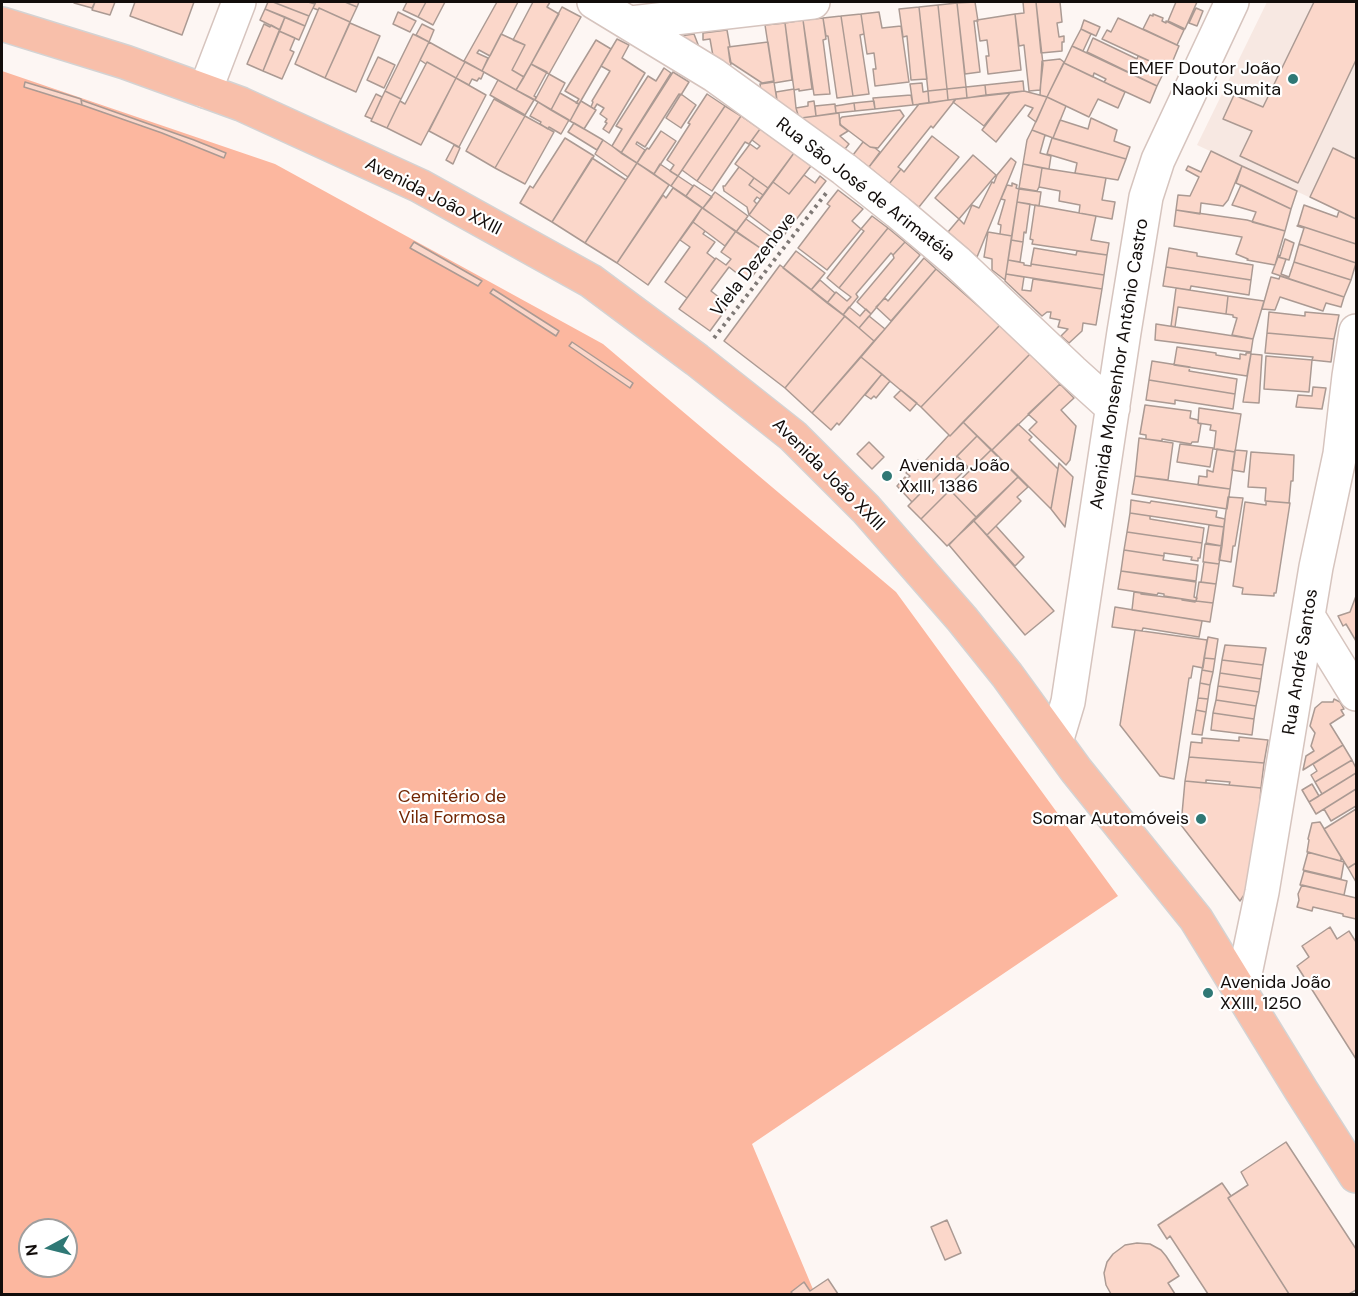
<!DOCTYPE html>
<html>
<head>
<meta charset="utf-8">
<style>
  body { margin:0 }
  #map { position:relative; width:1358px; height:1296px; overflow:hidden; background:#fdf6f3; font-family:"DM Sans",sans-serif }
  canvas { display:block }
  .frame { position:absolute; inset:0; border:3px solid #120d0b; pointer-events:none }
  .north { position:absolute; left:18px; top:1218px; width:60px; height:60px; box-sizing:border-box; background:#fff; border:2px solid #a09e9d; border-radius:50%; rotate:263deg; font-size:16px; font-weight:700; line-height:24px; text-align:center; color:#120d0b }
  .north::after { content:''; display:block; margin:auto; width:21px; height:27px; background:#2f7875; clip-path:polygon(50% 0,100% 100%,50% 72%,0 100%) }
</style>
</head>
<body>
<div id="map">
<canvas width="1358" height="1296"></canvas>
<div class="frame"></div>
<div class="north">N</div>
</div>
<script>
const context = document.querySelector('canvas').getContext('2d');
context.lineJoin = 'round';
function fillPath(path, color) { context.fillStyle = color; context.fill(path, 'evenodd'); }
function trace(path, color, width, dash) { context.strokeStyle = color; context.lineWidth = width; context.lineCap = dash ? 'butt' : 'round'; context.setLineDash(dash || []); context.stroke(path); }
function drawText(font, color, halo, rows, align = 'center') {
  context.font = font + ' "DM Sans",sans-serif'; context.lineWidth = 4.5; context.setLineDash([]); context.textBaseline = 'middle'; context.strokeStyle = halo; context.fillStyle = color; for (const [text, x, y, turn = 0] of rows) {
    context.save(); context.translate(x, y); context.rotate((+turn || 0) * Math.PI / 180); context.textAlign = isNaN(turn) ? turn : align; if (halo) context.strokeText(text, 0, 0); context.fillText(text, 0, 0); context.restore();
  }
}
const built = new Path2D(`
  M1267 2H1356V219L1197 145Z`);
const green = new Path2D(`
  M2 71 275 164 603 344 896 592 1118 896 752 1144 815 1294H2ZM30 1230H66V1266H30Z`);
const building = new Path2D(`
  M75 2H95L92 8 74 3Z
  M95 2H115L110 15 92 10Z
  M135 2H194L182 35 130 16Z
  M268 2H273L309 16 305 26 265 9Z
  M273 2H308L315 4 309 16Z
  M316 2H345L357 7 350 22 319 8 318 10 313 8Z
  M345 2H359L357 7Z
  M407 2H426L418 17 403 10Z
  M426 2H445L433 25 418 17Z
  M497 2H518L490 56 479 50 477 53 488 58 482 71 464 61Z
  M533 2H550L547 7 559 14 524 77 512 70 525 45 513 40Z
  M975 2 978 21H974L980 72 965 74 957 3Z
  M1023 2H1036L1043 64 1040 90 1029 91 1024 45 1019 46 1015 14 1024 13Z
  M1036 2H1060L1062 22 1057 23 1059 37 1064 36V42H1062V51L1041 53Z
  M1176 2H1197L1185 29 1168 21Z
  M1314 2H1356V60L1298 183 1240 156 1252 131 1223 119 1234 95 1263 107Z
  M957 3 966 87 947 89 938 5Z
  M938 5 947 89 928 91 919 7Z
  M562 7 581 17 549 74 531 64Z
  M919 7 927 79 911 80 907 36 903 37 899 9Z
  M319 8 350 22 325 78 295 64Z
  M1196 8 1203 11 1197 26 1189 23Z
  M265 9 285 17 280 30 260 20Z
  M398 12 416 21 410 32 393 24Z
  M879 12 882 28 901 26 909 82 875 86 873 69H876L874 53 867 54 861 14Z
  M861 14 864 34 860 35 869 94 853 96 841 16Z
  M1015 14 1021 70 988 74 986 56H989L987 40 980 41 977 20Z
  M1153 14 1163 18 1162 21 1166 23V21L1184 30 1177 45 1143 29 1150 15 1153 16Z
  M841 16 853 96 837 98 828 36H826L823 18Z
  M285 17 305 26 299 40 279 31Z
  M823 18 826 39 823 40 830 94 814 95 803 20Z
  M1118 18 1179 46 1169 70 1102 39 1107 30 1111 32Z
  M803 20 812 89 799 91V89L794 90 785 23Z
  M1084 20 1100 27 1096 36 1081 29Z
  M350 23 380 36 356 92 325 78Z
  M785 23 792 80 774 83 765 25Z
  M264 24 270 27 271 25 280 30 263 71 247 64Z
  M422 24 434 30 429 42 416 35Z
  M1081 29 1091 34 1083 51 1072 46Z
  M727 30 730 47H728L731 63 730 68 713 56 710 39 703 40V33Z
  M279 31 295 38 290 50 294 52 282 79 263 71Z
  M413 34 429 42 401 99 385 91Z
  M501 34 525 45 512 70 524 77 516 90 482 71Z
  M694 34 699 47 680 36Z
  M1093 38 1137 59 1138 56 1166 68 1157 86 1087 52Z
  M617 39 629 45 622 58 645 73 609 133 603 129 607 123 605 122 607 119 600 114 604 108 597 104 594 109 591 107 593 102 592 101 610 71 601 66Z
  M596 40 611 49 579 104 576 103 579 99 565 91Z
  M429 42 465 62 456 78 427 62 426 64 420 60Z
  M768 42 774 81 762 83 730 62 728 47Z
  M1072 46 1157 86 1150 103 1104 82 1106 79 1094 73 1093 77 1064 63Z
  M378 57 395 65 384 88 367 80Z
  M1060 59 1064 62 1047 97 1040 95 1042 61Z
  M427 62 456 78 421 145 387 128 400 101 405 104Z
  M465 62 484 72 481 79 479 78 477 81 472 79 469 85 456 78Z
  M1064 63 1125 92 1118 108 1098 99 1089 117 1047 97Z
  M531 64 547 72 534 96 536 97 535 100 516 90Z
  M664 68 671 73 621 153 612 146 622 129 616 126 648 76 656 81Z
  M673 72 689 82 681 95 679 94 645 147 637 142 636 144 645 150 637 163 621 153Z
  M549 74 565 83 551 110 535 100Z
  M456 78 486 95 459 147 429 131Z
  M498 80 534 100 525 115 490 95Z
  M1023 81 1024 91 986 95 985 85Z
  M25 82 81 99 82 105 24 87Z
  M774 82 777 101 761 91 760 84Z
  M922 83 923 92 928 91 929 103 913 105 910 84Z
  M985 85 986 95 967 98 966 87Z
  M966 87 967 98 948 100 947 89Z
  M794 89 796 108 798 115 777 101 776 92Z
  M947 89 948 100 929 103 928 91Z
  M385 91 401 99 387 128 371 121Z
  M1024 91 1047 97 1036 122 1028 116 1033 108 1025 105 996 142 982 130 1010 93Z
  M560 93 579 104 570 121 551 110Z
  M1010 93 984 126 953 102 956 99Z
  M376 94 382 97 372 119 365 116Z
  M681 94 696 105 681 128 666 118Z
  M707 94 725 106 678 176 670 171 674 165 667 160 690 124 688 123Z
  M911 95 913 105 875 109 873 98Z
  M1047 97 1066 106 1053 138 1032 130Z
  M494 99 525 116 495 168 466 151Z
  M956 99 933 128 931 126 911 151 898 167 901 169 889 184 869 167 919 104Z
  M81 100 194 140 226 153 224 158 162 133 82 105Z
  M581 101 596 110 584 129 570 121Z
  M814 101 816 116 801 118 798 115 796 108 808 106V102Z
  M874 101 875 109 855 111 854 103Z
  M538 102 569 120 561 134 549 127 548 129 540 124 541 122 530 116Z
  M854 103 855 111 836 113 835 106Z
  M835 104 836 113 816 116 815 106Z
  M725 106 741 116 697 181 682 170Z
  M900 110 904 116 878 148 870 147 841 125 840 123V119L842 117Z
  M839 113 840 125 848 131 840 136 849 144 845 149 801 118Z
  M525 116 554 132 525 184 495 168Z
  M741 116 760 129 749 144 745 142 712 191 697 181Z
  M1091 118 1117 130 1114 141 1130 147 1126 159 1053 138 1060 120 1088 129Z
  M574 123 603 140 597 150 568 132Z
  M760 129 794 153 768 188 735 164 750 144 757 149 760 146 752 140Z
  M1032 130 1045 135 1040 153 1051 156 1049 169 1023 164 1027 140Z
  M661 131 676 141 654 174 637 163 647 148 649 149Z
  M932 136 959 157 919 207 889 184 901 169 904 172Z
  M565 138 594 156 552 222 520 203 530 186 533 188Z
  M1052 138 1126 159 1118 180 1075 173 1077 163 1047 154Z
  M603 140 637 163 628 177 595 154Z
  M863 142 870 147 875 148 880 152 869 167 853 155Z
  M454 145 460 148 453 164 446 160Z
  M1333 148 1356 159V219L1310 197Z
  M1211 151 1242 166 1228 200 1223 206 1201 203 1200 214 1176 210 1178 195 1190 196 1199 177 1186 170 1188 166 1201 172Z
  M794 153 811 166 789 194 773 182Z
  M973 155 996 175 959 219 935 198Z
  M592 158 626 180 585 243 552 222Z
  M1011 158 1016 162 977 257 948 232 959 219 964 224 972 205 979 208 992 182 994 183 997 175Z
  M637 163 669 185 617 263 585 243Z
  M660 164 678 176 671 186 654 174Z
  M1023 164 1042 168 1039 187 1037 191 1019 188Z
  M1242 166 1297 191 1291 209 1236 183Z
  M739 167 754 178 749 185 763 195 760 199 757 197 754 201 757 204 749 215 747 207 724 191 723 186H725Z
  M1042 168 1106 178 1102 200 1115 202 1112 219 1079 213 1080 205 1059 201 1060 191 1039 187Z
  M804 175 815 183 820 176 826 181 781 239 749 215 773 182 789 194Z
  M678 176 693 186 686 196 671 186Z
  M754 178 768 188 763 195 749 185Z
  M1012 183 1017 185 1016 188 1019 189 1012 236 1000 234 1001 225 998 224 1005 200 1001 199 1007 185 1012 186Z
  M694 185 712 197 703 208 686 196Z
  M1241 185 1291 209 1285 231 1252 222 1256 212 1232 205Z
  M673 188 702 208 648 285 617 263 663 195 666 198Z
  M1019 189 1041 192 1039 206 1017 202Z
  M838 190 863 209 852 221 861 229 827 270 798 248 830 206 827 204Z
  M715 192 748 216 736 232 703 208Z
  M1017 202 1030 204 1026 233 1024 232 1023 242 1011 240Z
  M1035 205 1096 216 1091 240 1109 243 1107 255 1032 244 1033 240 1030 239Z
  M1304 205 1337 217 1339 211 1356 219V244L1298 225Z
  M702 208 736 231 725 246 693 222Z
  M1176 210 1247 220 1285 231 1275 265 1247 260 1248 259 1236 254 1242 237 1174 226Z
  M872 216 888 228 839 288 827 278 864 231 861 229Z
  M746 219 778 242 769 254 736 232Z
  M693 222 705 231 703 234 715 242 707 253 715 259 687 298 665 282 690 247 680 240Z
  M1298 225 1356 244V263L1299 244 1304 228 1297 226Z
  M888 228 905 242 893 255 891 253 856 294 858 297 843 315 827 303 836 292 847 301 851 297 839 288Z
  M736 231 769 254 748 282 729 267 711 291 729 305 710 331 679 309 716 258 726 265 731 259 721 252Z
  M988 232 1012 236 1005 280 992 270V259L984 257Z
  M1285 239 1294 243 1289 260 1278 257V255L1280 256Z
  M1011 240 1023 242 1020 262 1008 260Z
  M414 242 482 281 478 286 410 248Z
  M905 242 920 255 871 314 857 302 894 258 893 255Z
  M1299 244 1356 263 1351 280 1294 262Z
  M1034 248 1076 255 1077 251 1107 255 1104 275 1031 264Z
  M1169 248 1197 253V256L1253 265 1251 280 1166 267Z
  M796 251 825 273 811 290 783 268Z
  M1278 257 1286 259 1281 274 1289 277 1294 262 1351 280 1344 297 1272 273Z
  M924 258 936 269 891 321 876 307 885 298 888 301Z
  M1008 260 1024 263V265L1031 266V264L1104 275 1102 289 1006 274Z
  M780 265 845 316 785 388 724 341Z
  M1166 267 1251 280 1249 295 1191 286 1190 290 1163 286Z
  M936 269 1000 325 921 407 861 357Z
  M1006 274 1024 277 1022 290 1031 291 1033 279 1102 289 1096 325 1083 323 1082 331 1069 343 1061 336 1068 329 1058 327 1060 320 1050 318 1051 312H1047L1042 316 1005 281Z
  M1280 276 1344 297 1341 307 1326 303 1323 311 1280 297 1275 310 1262 309 1271 277 1279 279Z
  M820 280 835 293 827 303 811 290Z
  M1176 288 1228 296 1226 314 1178 307 1175 327 1171 326Z
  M493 289 559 331 556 336 490 293Z
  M1228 296 1264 301 1253 339 1232 335 1237 318 1233 317V315L1226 314Z
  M849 307 860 316 866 309 871 314 859 328 843 315Z
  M1269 312 1305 316V312L1339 315 1334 339 1267 333Z
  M845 316 874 341 812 413 785 388Z
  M869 316 885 329 874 341 859 328Z
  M1156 324 1253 339 1251 352 1155 340Z
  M1000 325 1030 354 950 436 921 407Z
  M1267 333 1334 339 1331 362 1312 360 1313 357 1265 353Z
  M572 342 633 383 630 388 569 346Z
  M1177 347 1216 353V355L1240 359V354L1246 355V353H1251L1247 376 1174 365Z
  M1030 354 1060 384 992 450 963 422Z
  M1251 354 1262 355 1259 403 1243 402Z
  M1266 356 1312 360 1309 392 1264 389Z
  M861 357 882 374 839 425 837 423 831 430 812 413Z
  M1152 361 1190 367 1189 371 1237 379 1235 394 1149 380Z
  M882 374 890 381 876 398 874 396 871 399 865 395Z
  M1149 380 1235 394 1233 409 1175 400V404L1146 400Z
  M1060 384 1074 398 1061 410 1076 426 1070 460 1066 465 1029 430 1037 422 1028 414Z
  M1313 387 1326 388 1322 409 1296 407 1298 395 1312 396Z
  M901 390 917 403 910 411 894 397Z
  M1145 405 1191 411 1190 418 1198 420V423L1201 424 1198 442H1192L1191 444 1162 439V441L1146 439V435L1140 434Z
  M1199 408 1241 414 1235 452 1214 449 1216 431 1210 430 1211 425 1198 423Z
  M963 422 977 436 912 502 897 486 905 477 907 479 910 476 906 473 913 466 916 470 918 467 915 464 918 460 922 464 949 435 950 436Z
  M1018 424 1032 437 1029 440 1058 469 1051 509 992 450Z
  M977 436 991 450 971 470 957 456Z
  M1139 438 1173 443 1168 480 1135 476Z
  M869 442 884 457 872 469 857 454Z
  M1180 444 1213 448 1210 467 1177 462Z
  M1217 449 1235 452 1230 489 1198 485 1199 476 1207 477V470L1213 472Z
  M991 450 1018 477 977 518 950 490Z
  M1235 450 1247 451 1244 472 1232 470Z
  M1251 452 1294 455 1293 481H1291L1289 503 1265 501 1266 488 1248 487Z
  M957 456 968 467 944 491 946 494 921 519 908 506Z
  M1059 463 1073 477 1065 527 1051 509Z
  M1135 476 1230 489 1227 509 1132 494Z
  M1018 477 1028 487 1017 497 1021 501 987 535 973 520Z
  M950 490 977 518 947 546 921 519Z
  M1228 497 1243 498 1235 546H1233L1231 562 1219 560Z
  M1131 500 1150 503 1151 501 1217 511 1216 517 1225 519 1224 527 1130 513Z
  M1266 501 1290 503 1276 593H1274V596L1242 594 1243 588 1233 586 1245 502 1266 505Z
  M1130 513 1150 516V519L1204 528 1202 543 1127 532Z
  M973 520 1054 611 1025 635 949 545Z
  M1209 525 1224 527 1222 546 1206 543Z
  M996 526 1024 557 1015 566 987 535Z
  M1127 532 1202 543 1200 558H1198V561L1191 560 1192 557 1164 553V556L1124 550Z
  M1205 544 1222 546 1219 564 1203 562Z
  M1124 550 1164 556 1163 560 1198 565 1196 581 1121 571Z
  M1204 562 1219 564 1216 584 1201 582Z
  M1121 571 1196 582 1194 597 1197 598 1196 601 1164 596V594L1158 593 1157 595 1118 589Z
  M1199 582 1216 584 1213 603 1196 601Z
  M1134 592 1141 593V594L1182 599V600L1195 602 1196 601 1213 603 1210 622 1132 610Z
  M1356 596V641L1346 624 1343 626 1338 616 1350 612Z
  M1115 607 1202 621 1199 637 1143 628 1142 631 1112 627Z
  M1135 630 1207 640 1203 668 1193 666 1191 678H1189L1174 779 1160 776 1120 725Z
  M1208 637 1218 639 1215 659 1204 658Z
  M1225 645 1266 648 1263 665 1222 660Z
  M1204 658 1215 659 1213 672 1202 670Z
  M1222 660 1263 665 1261 679 1220 673Z
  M1202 670 1213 672 1210 685 1200 683Z
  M1220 673 1261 679 1259 692 1218 686Z
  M1200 683 1210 685 1208 699 1198 698Z
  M1218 686 1259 692 1256 706 1216 700Z
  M1198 698 1208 699 1206 712 1196 710Z
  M1334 699 1340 702 1344 709 1341 710 1344 715 1330 724 1343 745 1303 770 1306 756 1314 751 1311 746 1315 733 1310 726 1315 708 1322 702H1333Z
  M1216 700 1256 706 1254 719 1213 713Z
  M1196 710 1206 712 1202 735 1192 734Z
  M1213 713 1254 719 1252 735 1211 730Z
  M1239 737 1268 740 1264 763 1189 757 1191 742 1202 743V738L1239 741Z
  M1343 745 1352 760 1315 782 1311 775 1317 771 1313 764Z
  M1189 757 1264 763 1261 788 1229 785 1230 782 1206 780V783L1185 781Z
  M1352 760 1356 768V773L1322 794 1315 782Z
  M1356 773V789L1316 814 1309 802Z
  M1185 781 1261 788 1254 875 1248 889 1240 901 1181 825Z
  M1312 784 1319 796 1309 802 1302 790Z
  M1356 789V806L1331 821 1324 809Z
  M1356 809V863L1348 868 1324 829Z
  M1320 822 1341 857V861L1307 852 1309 840 1308 839 1312 823Z
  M1308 852 1344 862 1341 879 1303 870Z
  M1356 863V882L1348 868Z
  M1304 871 1347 881 1344 895 1300 885Z
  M1302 885 1356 898V919L1343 916V914L1313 907 1312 911 1297 907 1299 900 1298 894Z
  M1330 927 1337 939 1349 931 1356 942V1059L1297 966 1309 957 1302 946Z
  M1286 1142 1356 1249V1290L1349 1294H1289L1228 1198 1248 1185 1241 1172Z
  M1222 1183 1231 1196 1228 1198 1289 1294H1208L1170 1236 1167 1239 1158 1225Z
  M947 1220 961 1253 945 1260 931 1227Z
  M1137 1243 1150 1244 1161 1250 1166 1256 1179 1276 1168 1283 1175 1294H1111L1106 1285 1104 1273 1107 1262 1113 1254 1125 1245Z
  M828 1279 838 1294H793L791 1292 804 1282 810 1291Z`);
const path = new Path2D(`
  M714 338 827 192`);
const minor = new Path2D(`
  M594 2 714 75 844 169 898 212 957 262 1072 371 1113 408
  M631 23 813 2
  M205 91 239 2
  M1308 616 1356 694
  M1056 742 1068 702 1124 332 1146 197 1158 160 1232 2
  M1241 993 1262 892 1316 567 1340 454 1349 376 1356 331`);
const major = new Path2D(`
  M2 24 125 62 241 104 420 186 591 281 697 360 793 436 866 509 962 619 1007 675 1076 770 1196 919 1301 1090 1356 1176`);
const markers = [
  [1293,79,6,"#2f7875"],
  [887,476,6,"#2f7875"],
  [1201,819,6,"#2f7875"],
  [1208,993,6,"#2f7875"]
];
const poiNames = [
  ["EMEF Doutor João",1281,69],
  ["Naoki Sumita",1281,90],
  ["Avenida João",899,466,"left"],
  ["XxIII, 1386",899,487,"left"],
  ["Somar Automóveis",1189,819],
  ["Avenida João",1220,983,"left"],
  ["XXIII, 1250",1220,1004,"left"]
];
const streetNames = [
  ["Rua São José de Arimatéia",865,190,38],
  ["Avenida João XXIII",433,197,27],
  ["Viela Dezenove",754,265,-52],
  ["Avenida Monsenhor Antônio Castro",1120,364,-81],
  ["Avenida João XXIII",828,475,45],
  ["Rua André Santos",1301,662,-81]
];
const parkNames = [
  ["Cemitério de",452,797],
  ["Vila Formosa",452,818]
];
fillPath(built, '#f7e8e2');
fillPath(green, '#fcb79f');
fillPath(building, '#fbd7ca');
trace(building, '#ab9a93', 1.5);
trace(minor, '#d6c4be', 36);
trace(major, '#d4d3d3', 36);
trace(path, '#7f7976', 4, [3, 4.5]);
trace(minor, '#fff', 33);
trace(major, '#f8bfaa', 33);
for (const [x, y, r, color] of markers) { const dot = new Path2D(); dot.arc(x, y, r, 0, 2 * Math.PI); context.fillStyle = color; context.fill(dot); trace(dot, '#fff', 2); }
drawText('18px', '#120d0b', '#fff', poiNames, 'right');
drawText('18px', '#120d0b', '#fff', streetNames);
drawText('18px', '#712603', '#fff', parkNames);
</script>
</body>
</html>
